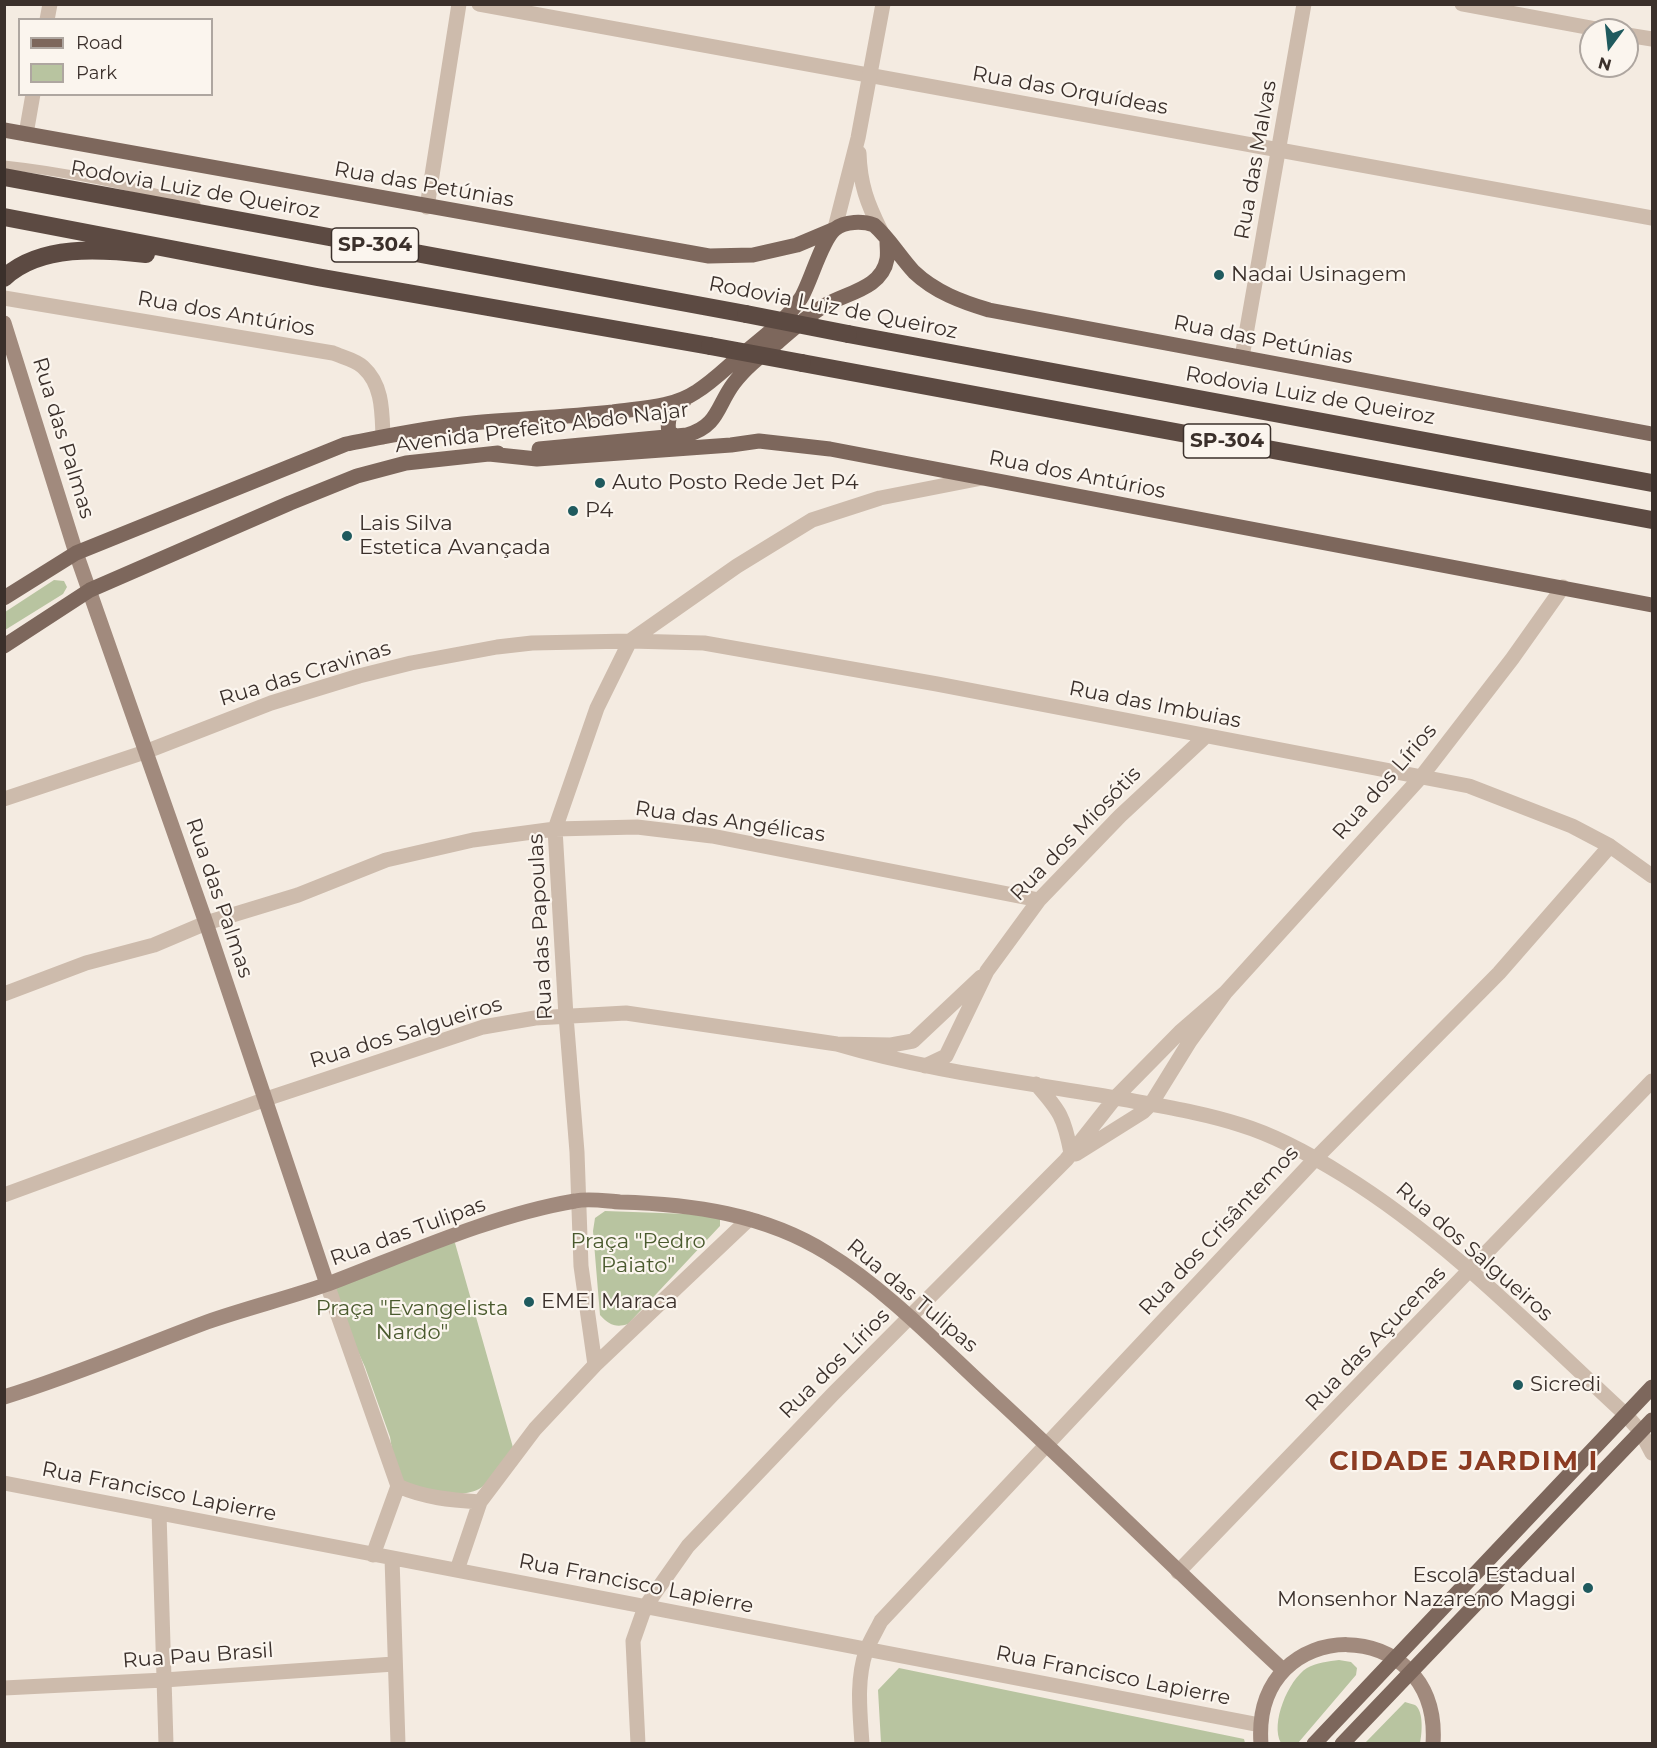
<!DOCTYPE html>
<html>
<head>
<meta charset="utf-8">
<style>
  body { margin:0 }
  #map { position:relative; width:1657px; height:1748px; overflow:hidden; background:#f4ebe1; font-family:Montserrat,sans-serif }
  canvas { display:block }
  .frame { position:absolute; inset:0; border:6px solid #3b302b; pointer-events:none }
  .legend { position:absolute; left:18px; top:18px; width:195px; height:78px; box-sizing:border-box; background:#fbf5ee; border:2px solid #aea6a0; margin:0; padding:8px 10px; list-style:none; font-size:18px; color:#3b302b }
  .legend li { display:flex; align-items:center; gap:12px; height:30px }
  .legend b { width:30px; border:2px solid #aea6a0 }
  .north { position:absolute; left:1579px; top:18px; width:60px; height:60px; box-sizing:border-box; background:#fbf5ee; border:2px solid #aea6a0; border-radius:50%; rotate:195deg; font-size:16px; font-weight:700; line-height:24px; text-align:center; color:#3b302b }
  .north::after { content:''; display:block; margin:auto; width:21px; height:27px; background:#1f5a5e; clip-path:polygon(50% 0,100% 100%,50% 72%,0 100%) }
</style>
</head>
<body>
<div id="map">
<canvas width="1657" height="1748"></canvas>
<div class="frame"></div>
<ul class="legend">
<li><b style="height:8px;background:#7d675c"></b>Road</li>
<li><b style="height:16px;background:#b8c4a0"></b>Park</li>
</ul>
<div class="north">N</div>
</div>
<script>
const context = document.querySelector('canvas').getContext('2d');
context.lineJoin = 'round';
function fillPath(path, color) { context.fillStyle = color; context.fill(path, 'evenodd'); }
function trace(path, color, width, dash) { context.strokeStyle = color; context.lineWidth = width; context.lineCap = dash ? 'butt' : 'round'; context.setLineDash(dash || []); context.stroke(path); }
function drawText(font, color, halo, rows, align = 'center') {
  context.font = font + ' Montserrat,sans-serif'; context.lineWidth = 4.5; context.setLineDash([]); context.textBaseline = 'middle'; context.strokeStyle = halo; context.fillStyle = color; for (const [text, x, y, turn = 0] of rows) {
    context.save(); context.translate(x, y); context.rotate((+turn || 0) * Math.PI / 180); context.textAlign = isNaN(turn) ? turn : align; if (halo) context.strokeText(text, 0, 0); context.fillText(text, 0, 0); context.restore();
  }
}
const green = new Path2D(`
  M54 580 64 581 67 587 63 594 5 630V612Z
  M605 1211 716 1215 720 1217V1226L628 1324C616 1328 609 1325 600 1315L593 1231 595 1218Z
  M440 1241 455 1243 514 1451C505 1461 490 1483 479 1489 458 1500 420 1489 398 1486L390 1437 365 1367 327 1284Z
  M1339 1660 1351 1662 1357 1668 1356 1675 1298 1743H1281C1270 1724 1288 1680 1307 1668 1316 1663 1329 1661 1339 1660Z
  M899 1668 1244 1739 1245 1743H881L878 1690Z
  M1405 1702C1408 1703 1412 1704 1415 1705 1424 1711 1422 1734 1420 1743H1365Z`);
const service = new Path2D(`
  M4 165C70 172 133 186 196 204`);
const minor = new Path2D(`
  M479 4 1652 218
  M1462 4 1602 30
  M47 20 50 4
  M1627 35 1652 39
  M26 134 33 94
  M427 207 459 4
  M4 298 333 353C342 357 356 360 363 367 383 385 382 412 383 437
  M1242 357 1304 4
  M4 799 145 752 271 703 359 676 411 663 497 647 532 643 630 641 704 643 937 684 1469 786 1572 826 1610 846 1652 876
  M4 994 86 963 154 945 206 923 298 895 386 860 473 840 555 829 637 827 712 836 1039 900
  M913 1041 981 977
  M837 1044C928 1071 1024 1082 1117 1098 1159 1106 1201 1112 1241 1125 1277 1136 1311 1155 1343 1175 1448 1240 1535 1331 1626 1415L1641 1432 1652 1453
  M925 1066 946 1056 987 971 1039 900 1120 816 1206 736
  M1036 1084C1060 1111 1064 1117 1071 1153
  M1076 1154 1143 1112 1151 1104 1190 1041 1225 993 1421 777 1512 659 1563 587
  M4 1195 266 1099 483 1027 535 1018 626 1013 837 1044 891 1045 913 1041
  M327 1284 398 1486 373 1555
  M595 1365 581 1266 577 1152 566 1016 555 829 597 708 630 641 737 566 812 520 880 498 982 478
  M4 1483 1260 1725
  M398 1486C425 1498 451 1500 480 1502
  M159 1513 166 1744
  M392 1558 398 1744
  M457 1570 480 1502 535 1429 595 1365 749 1219
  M1178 1572 1652 1081
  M4 1688 164 1680 394 1664
  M638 1744 633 1641 645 1607 688 1546 833 1394 1066 1160 1115 1098 1180 1032 1225 993
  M862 1744C860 1712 856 1681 866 1651 870 1641 876 1631 881 1621L1316 1158 1499 973 1610 846`);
const tertiary = new Path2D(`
  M859 153C860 184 867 203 881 231
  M835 228 858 138 883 4`);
const secondary = new Path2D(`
  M4 323 76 553 206 923 327 1284
  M4 1397C73 1376 140 1347 207 1322 247 1308 288 1298 328 1284 407 1254 492 1215 575 1201 589 1198 605 1201 620 1202 691 1204 765 1214 827 1253 886 1289 940 1346 991 1393 1090 1484 1185 1579 1283 1670
  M1261 1744C1251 1611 1442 1612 1433 1744`);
const primary = new Path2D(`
  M4 130 709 256 753 255 797 245 835 229
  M680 439 669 432C666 417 672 409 684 401
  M539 449 687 435C719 426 717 405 734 383 746 367 762 355 777 343 792 330 807 316 824 306 845 293 882 289 887 259 888 253 887 247 887 241
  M489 454 537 459 731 445 759 441 830 449 1652 605
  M4 598 76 553 346 444C387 436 430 427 472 423 519 419 566 417 613 412 640 408 672 408 696 392 712 382 725 369 739 357 761 339 785 322 801 298 811 281 822 239 835 229 845 221 863 221 874 225 889 238 900 257 914 272 935 292 962 302 989 310L1652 434
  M4 646 90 590 290 503 357 476 406 463 498 453
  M1314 1744 1652 1387
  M1342 1744 1652 1420`);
const motorway = new Path2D(`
  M4 177 746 314
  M4 217 317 277 710 346
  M4 278C40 244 101 249 146 254
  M848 334 1652 483
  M802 363 1652 520`);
const motorwayBridge = new Path2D(`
  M746 314 848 334
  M710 346 802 363`);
const markers = [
  [1219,275,6,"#1f5a5e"],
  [600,483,6,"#1f5a5e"],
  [573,511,6,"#1f5a5e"],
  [347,536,6,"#1f5a5e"],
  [529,1302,6,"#1f5a5e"],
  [1518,1385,6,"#1f5a5e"],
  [1588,1588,6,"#1f5a5e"]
];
const shields = [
  [375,245,87],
  [1227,441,87]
];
const shieldNames = [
  ["SP-304",375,245],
  ["SP-304",1227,441]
];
const streetNames = [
  ["Rua das Orquídeas",1070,91,10],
  ["Rua das Malvas",1256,160,-80],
  ["Rua das Petúnias",424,185,10],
  ["Rodovia Luiz de Queiroz",195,190,10],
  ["Rodovia Luiz de Queiroz",833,308,11],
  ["Rua dos Antúrios",226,314,10],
  ["Rua das Petúnias",1263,340,11],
  ["Rodovia Luiz de Queiroz",1310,396,10],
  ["Avenida Prefeito Abdo Najar",542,428,-7],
  ["Rua das Palmas",63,438,73],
  ["Rua dos Antúrios",1077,475,11],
  ["Rua das Cravinas",305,674,-17],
  ["Rua das Imbuias",1155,705,11],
  ["Rua dos Lírios",1385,782,-49],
  ["Rua das Angélicas",730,822,8],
  ["Rua dos Miosótis",1076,834,-46],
  ["Rua das Palmas",219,898,71],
  ["Rua das Papoulas",541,927,-93],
  ["Rua dos Salgueiros",406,1033,-17],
  ["Rua dos Crisântemos",1219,1231,-47],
  ["Rua das Tulipas",408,1232,-20],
  ["Rua dos Salgueiros",1474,1252,41],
  ["Rua das Tulipas",912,1296,40],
  ["Rua das Açucenas",1376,1339,-46],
  ["Rua dos Lírios",835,1364,-45],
  ["Rua Francisco Lapierre",159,1492,11],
  ["Rua Francisco Lapierre",636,1584,11],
  ["Rua Pau Brasil",198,1656,-4],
  ["Rua Francisco Lapierre",1113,1676,11]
];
const poiNames = [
  ["Nadai Usinagem",1231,275],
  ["Auto Posto Rede Jet P4",612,483],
  ["P4",585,511],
  ["Lais Silva",359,524],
  ["Estetica Avançada",359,548],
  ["EMEI Maraca",541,1302],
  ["Sicredi",1530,1385],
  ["Escola Estadual",1576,1576,"right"],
  ["Monsenhor Nazareno Maggi",1576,1600,"right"]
];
const parkNames = [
  ["Praça \"Pedro",638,1242],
  ["Paiato\"",638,1266],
  ["Praça \"Evangelista",412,1309],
  ["Nardo\"",412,1333]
];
const districtNames = [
  ["CIDADE JARDIM I",1464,1462]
];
fillPath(green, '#b8c4a0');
trace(service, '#cdbbac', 9);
trace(minor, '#cdbbac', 15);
trace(tertiary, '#cdbbac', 15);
trace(secondary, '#a18a7d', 15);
trace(primary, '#7d675c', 15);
trace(motorway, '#5c4a42', 18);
trace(motorwayBridge, '#5c4a42', 18);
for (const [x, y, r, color] of markers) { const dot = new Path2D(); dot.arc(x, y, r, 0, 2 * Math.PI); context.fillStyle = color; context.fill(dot); trace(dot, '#fbf5ee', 2); }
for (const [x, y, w] of shields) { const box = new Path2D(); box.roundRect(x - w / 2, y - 17, w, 34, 4.5); context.fillStyle = '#fbf5ee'; context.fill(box); trace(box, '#3b302b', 1.5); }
drawText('bold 20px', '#3b302b', null, shieldNames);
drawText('21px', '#3b302b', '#fbf5ee', streetNames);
drawText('21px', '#3b302b', '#fbf5ee', poiNames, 'left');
drawText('21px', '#4a5a2e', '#fbf5ee', parkNames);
context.letterSpacing = '1.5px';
drawText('bold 27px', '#8c3b22', '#fbf5ee', districtNames);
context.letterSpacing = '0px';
</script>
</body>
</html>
